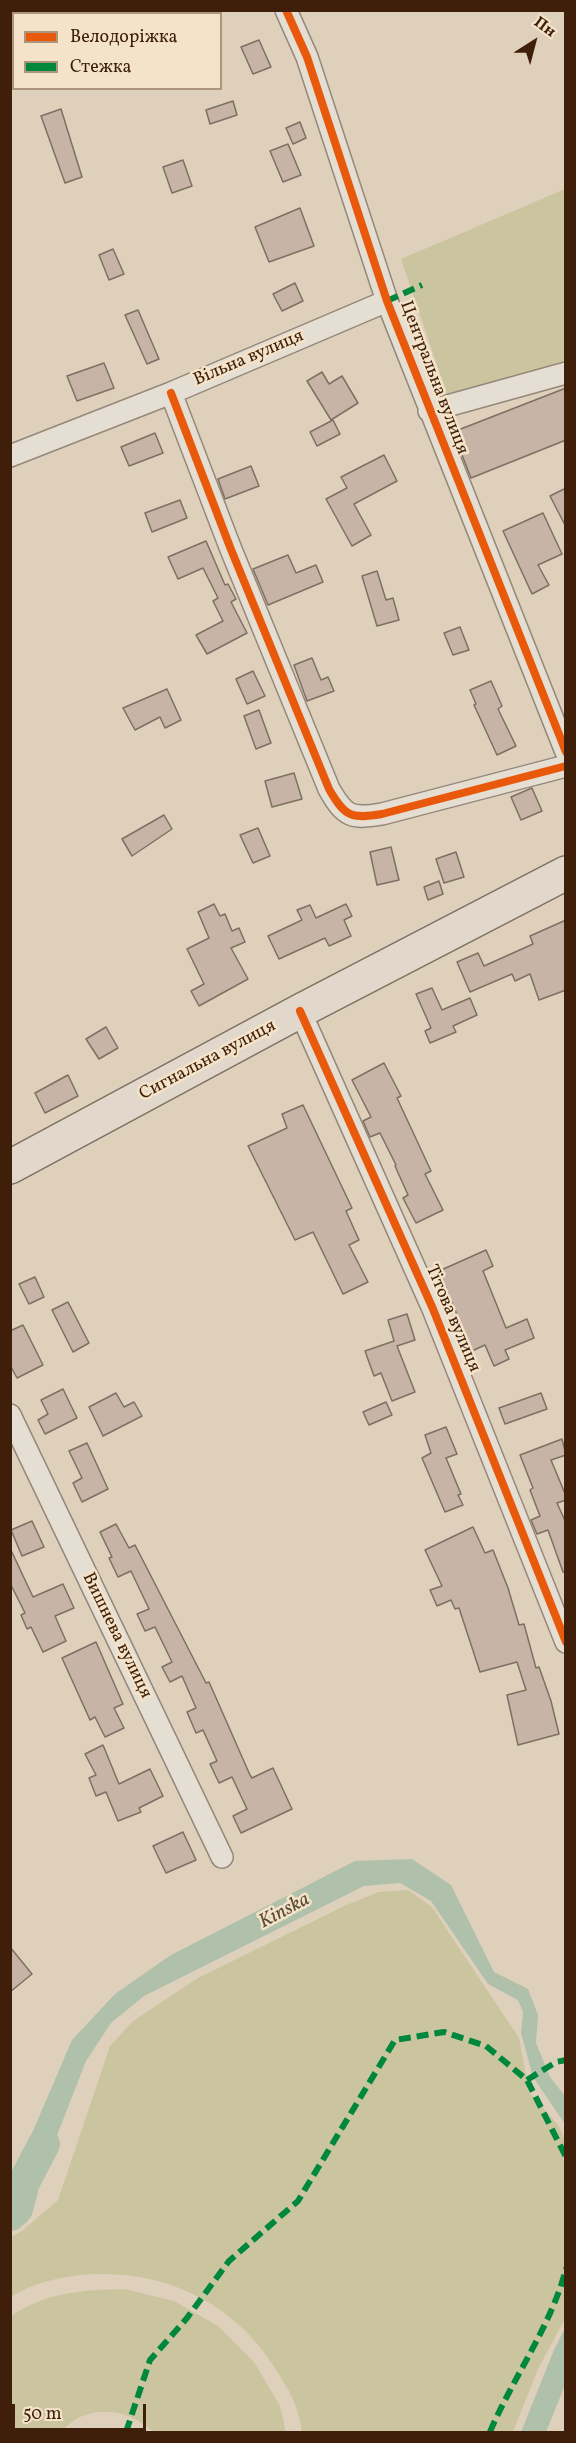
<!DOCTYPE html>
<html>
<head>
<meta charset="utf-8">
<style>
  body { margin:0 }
  #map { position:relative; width:576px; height:2443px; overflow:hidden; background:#dfd0bb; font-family:Vollkorn,serif }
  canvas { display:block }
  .frame { position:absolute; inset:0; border:12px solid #3f1f09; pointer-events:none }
  .legend { position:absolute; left:12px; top:12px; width:210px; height:78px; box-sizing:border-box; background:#f4e3c9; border:2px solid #ac957c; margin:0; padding:8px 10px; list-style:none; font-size:18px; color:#3f1f09 }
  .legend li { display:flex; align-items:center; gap:12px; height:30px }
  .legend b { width:30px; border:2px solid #ac957c }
  .north { position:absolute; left:504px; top:12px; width:60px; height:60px; -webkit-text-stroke:4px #f4e3c9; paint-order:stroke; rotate:36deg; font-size:16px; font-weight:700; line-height:24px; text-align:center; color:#3f1f09 }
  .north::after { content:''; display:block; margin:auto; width:21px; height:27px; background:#3f1f09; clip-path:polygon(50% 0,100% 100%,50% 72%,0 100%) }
  .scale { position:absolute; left:12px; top:2404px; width:134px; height:27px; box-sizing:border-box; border:3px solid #3f1f09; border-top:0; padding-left:8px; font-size:18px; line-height:21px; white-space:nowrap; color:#3f1f09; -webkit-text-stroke:4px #f4e3c9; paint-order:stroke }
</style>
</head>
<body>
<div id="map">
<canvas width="576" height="2443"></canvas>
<div class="frame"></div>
<ul class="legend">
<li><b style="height:8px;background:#e8590c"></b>Велодоріжка</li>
<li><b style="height:8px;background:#00873e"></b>Стежка</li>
</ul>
<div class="north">Пн</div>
<div class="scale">50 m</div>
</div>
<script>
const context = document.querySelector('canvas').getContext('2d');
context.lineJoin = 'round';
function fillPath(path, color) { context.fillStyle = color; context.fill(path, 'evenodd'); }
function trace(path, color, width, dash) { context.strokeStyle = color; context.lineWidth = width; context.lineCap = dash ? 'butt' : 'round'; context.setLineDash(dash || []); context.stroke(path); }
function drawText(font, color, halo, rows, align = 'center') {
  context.font = font + ' Vollkorn,serif'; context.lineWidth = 5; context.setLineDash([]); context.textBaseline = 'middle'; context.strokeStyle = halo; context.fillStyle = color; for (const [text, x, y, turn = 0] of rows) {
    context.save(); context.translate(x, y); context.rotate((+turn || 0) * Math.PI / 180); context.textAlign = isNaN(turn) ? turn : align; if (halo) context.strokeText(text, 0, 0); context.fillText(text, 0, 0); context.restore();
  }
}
const green = new Path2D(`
  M565 189V361L448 397 401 259Z
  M408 1890 432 1907 519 2038 529 2092 558 2125 565 2139V2319L538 2369 513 2432H302C300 2422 298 2411 294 2402 291 2393 285 2385 281 2378 243 2310 175 2272 97 2274 69 2275 35 2281 11 2297V2237L22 2231 58 2200 110 2046 133 2021 198 1978 344 1906 378 1892Z
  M125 2289 174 2301 218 2326 254 2362 280 2406 286 2432H153C133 2413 106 2406 80 2417 72 2420 64 2431 57 2432 43 2436 25 2433 11 2432V2316C46 2292 83 2290 125 2289Z`);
const water = new Path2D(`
  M412 1859 451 1885 494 1972 528 1989 538 2015 536 2043 550 2077 565 2096V2124L533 2077 521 2033 523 2012 518 2000 488 1984 431 1901 400 1883 364 1886 144 1996 111 2023 86 2061 45 2166 24 2182 21 2159 72 2040 115 1994 171 1955 355 1861Z
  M565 2328V2385L546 2432H521L554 2350Z`);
const river = new Path2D(`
  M10 2215 17 2209 24 2182 44 2144`);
const building = new Path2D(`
  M259 40 271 67 253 74 241 47Z
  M233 101 237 115 210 124 206 110Z
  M61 109 82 177 65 183 41 116Z
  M300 122 306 138 293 144 286 128Z
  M288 144 301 175 283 182 270 151Z
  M183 160 192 186 172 193 163 167Z
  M300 208 314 246 269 262 255 227Z
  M113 249 124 274 109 280 99 255Z
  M295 283 303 301 282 311 273 294Z
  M138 310 159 359 147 364 125 315Z
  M104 363 114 388 77 401 67 376Z
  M322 372 329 384 342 376 358 403 331 420 307 381Z
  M566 388V440L471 478 453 432Z
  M333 420 340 434 317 446 310 432Z
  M155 433 163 453 129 466 121 447Z
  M384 455 397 481 354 504 371 535 352 546 326 499 347 488 341 477Z
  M251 466 259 486 225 499 218 479Z
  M566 488V527L550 496Z
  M180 500 187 518 152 532 145 513Z
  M543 513 562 554 538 565 549 585 532 594 503 531Z
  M206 541 225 585 228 584 236 599 231 602 247 633 207 654 196 635 223 621 213 601 218 598 203 568 178 579 168 557Z
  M288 555 296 573 316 565 323 582 268 605 253 569Z
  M377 571 386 600 393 598 399 620 377 626 362 576Z
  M460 627 469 650 453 655 444 633Z
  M312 658 321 680 328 677 334 691 307 701 294 665Z
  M253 671 265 696 247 704 236 679Z
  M491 681 502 706 498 709 516 746 497 755 474 705 476 704 470 690Z
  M167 689 181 720 165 728 160 717 135 730 123 708Z
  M259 710 271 743 256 749 244 716Z
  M294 773 302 799 272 807 265 781Z
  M532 788 542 811 521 820 511 797Z
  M164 815 172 829 132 856 122 839Z
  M258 828 270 856 253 863 240 835Z
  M391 847 399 880 377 885 370 852Z
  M456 852 464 877 444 883 436 859Z
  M439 881 443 894 428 900 424 887Z
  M214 904 220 916 225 914 232 931 239 928 245 942 231 948 248 979 199 1006 191 991 204 984 187 949 209 938 198 912Z
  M346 904 352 916 344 920 351 936 329 946 325 938 279 959 268 936 302 920 297 910 310 905 316 918Z
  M566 920V990L539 1000 530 974 515 981 512 974 470 992 457 962 478 953 484 966 533 944 530 936Z
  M432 988 442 1010 470 998 477 1015 453 1026 456 1032 430 1043 425 1031 431 1028 416 994Z
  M106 1027 118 1048 99 1059 86 1039Z
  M384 1063 401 1096 397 1098 431 1171 425 1174 443 1210 416 1223 403 1198 408 1195 395 1166 396 1165 380 1133 370 1137 363 1121 371 1117 352 1080Z
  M68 1075 78 1096 45 1113 35 1093Z
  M303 1105 352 1208 346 1211 359 1240 349 1245 368 1282 343 1294 313 1232 295 1240 248 1146 287 1128 282 1114Z
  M486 1250 493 1266 483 1271 506 1328 527 1319 534 1338 505 1350 509 1359 494 1366 485 1345 472 1351 439 1271Z
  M35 1277 44 1297 29 1304 19 1284Z
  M68 1302 89 1343 73 1352 52 1310Z
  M407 1314 415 1340 397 1346 415 1392 392 1401 381 1373 374 1376 365 1351 394 1341 388 1320Z
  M23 1325 43 1365 17 1378 10 1365V1331Z
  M63 1389 77 1418 45 1434 38 1420 48 1414 41 1400Z
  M116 1393 124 1407 134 1402 142 1416 103 1436 89 1407Z
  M541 1393 547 1409 505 1424 499 1408Z
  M386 1402 392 1415 369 1425 363 1412Z
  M446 1427 457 1454 446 1458 461 1494 458 1495 463 1505 445 1512 422 1458 431 1453 425 1435Z
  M562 1439 566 1455 551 1460 566 1496V1500L557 1503 566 1523V1572H563L548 1530 537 1534 531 1520 540 1516 530 1490 533 1488 520 1455Z
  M87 1443 108 1489 82 1502 73 1483 82 1478 69 1451Z
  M32 1521 44 1547 22 1556 11 1530Z
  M116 1524 129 1548 135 1545 206 1683 209 1682 250 1775 252 1778 273 1768 292 1809 241 1833 233 1816 247 1809 232 1777 219 1783 210 1764 217 1761 203 1730 196 1733 187 1712 196 1708 182 1676 170 1682 162 1667 172 1662 155 1627 145 1631 137 1614 149 1609 131 1571 118 1577 109 1558 112 1557 100 1532Z
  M473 1527 485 1553 493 1550 508 1588 519 1625 524 1624 536 1668 539 1667 551 1701 559 1734 518 1745 507 1695 526 1690 517 1662 480 1672 459 1608 455 1609 451 1600 437 1606 430 1590 442 1586 425 1550Z
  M10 1548 33 1597 63 1584 74 1608 55 1616 66 1641 43 1652 31 1627 27 1629 21 1615 25 1613 10 1583Z
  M96 1642 123 1704 114 1708 124 1728 105 1737 95 1717 90 1720 62 1658Z
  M103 1745 119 1784 150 1769 163 1796 139 1808 141 1812 118 1821 106 1792 96 1796 89 1778 96 1775 85 1754Z
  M183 1832 196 1860 166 1873 153 1846Z
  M10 1947 32 1974 10 1992Z`);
const minor = new Path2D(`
  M286 10 307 57 387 301 566 752
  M171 393 230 547 329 789C345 817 351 819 382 814L566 766
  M429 411 566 373
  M10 456 171 393 387 301
  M300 1011 433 1309 566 1642
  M10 1415 222 1857`);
const primary = new Path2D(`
  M10 1167 300 1011 566 873`);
const quiet = new Path2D(`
  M387 301 422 285
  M527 2080 556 2062 566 2060
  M126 2432 150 2360 187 2318 229 2261 298 2201 395 2040 444 2032 486 2046 527 2080 566 2157
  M490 2432C512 2379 553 2323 566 2268`);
const cycleway = new Path2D(`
  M286 10 307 57 387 301 566 752
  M171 393 230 547 329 789C345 817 351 819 382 814L566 766
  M300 1011 433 1309 566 1642`);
const streetNames = [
  ["Вільна вулиця",249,359,-23],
  ["Центральна вулиця",433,378,69],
  ["Сигнальна вулиця",208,1061,-28],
  ["Тітова вулиця",452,1319,67],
  ["Вишнева вулиця",116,1636,64]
];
const waterNames = [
  ["Kinska",285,1912,-28]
];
fillPath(green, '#cbc59f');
fillPath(water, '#afc0ab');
trace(river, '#afc0ab', 32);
fillPath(building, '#c8b4a6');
trace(building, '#7d7063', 1.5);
trace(minor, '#95887a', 24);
trace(primary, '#7d7063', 36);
trace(minor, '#e5ded3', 21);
trace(primary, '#e1d8cb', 33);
trace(quiet, '#00873e', 6, [12, 6]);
trace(cycleway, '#e8590c', 8);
drawText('18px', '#3f1f09', '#f4e3c9', streetNames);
drawText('italic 20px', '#5b4d38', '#f4e3c9', waterNames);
</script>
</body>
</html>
